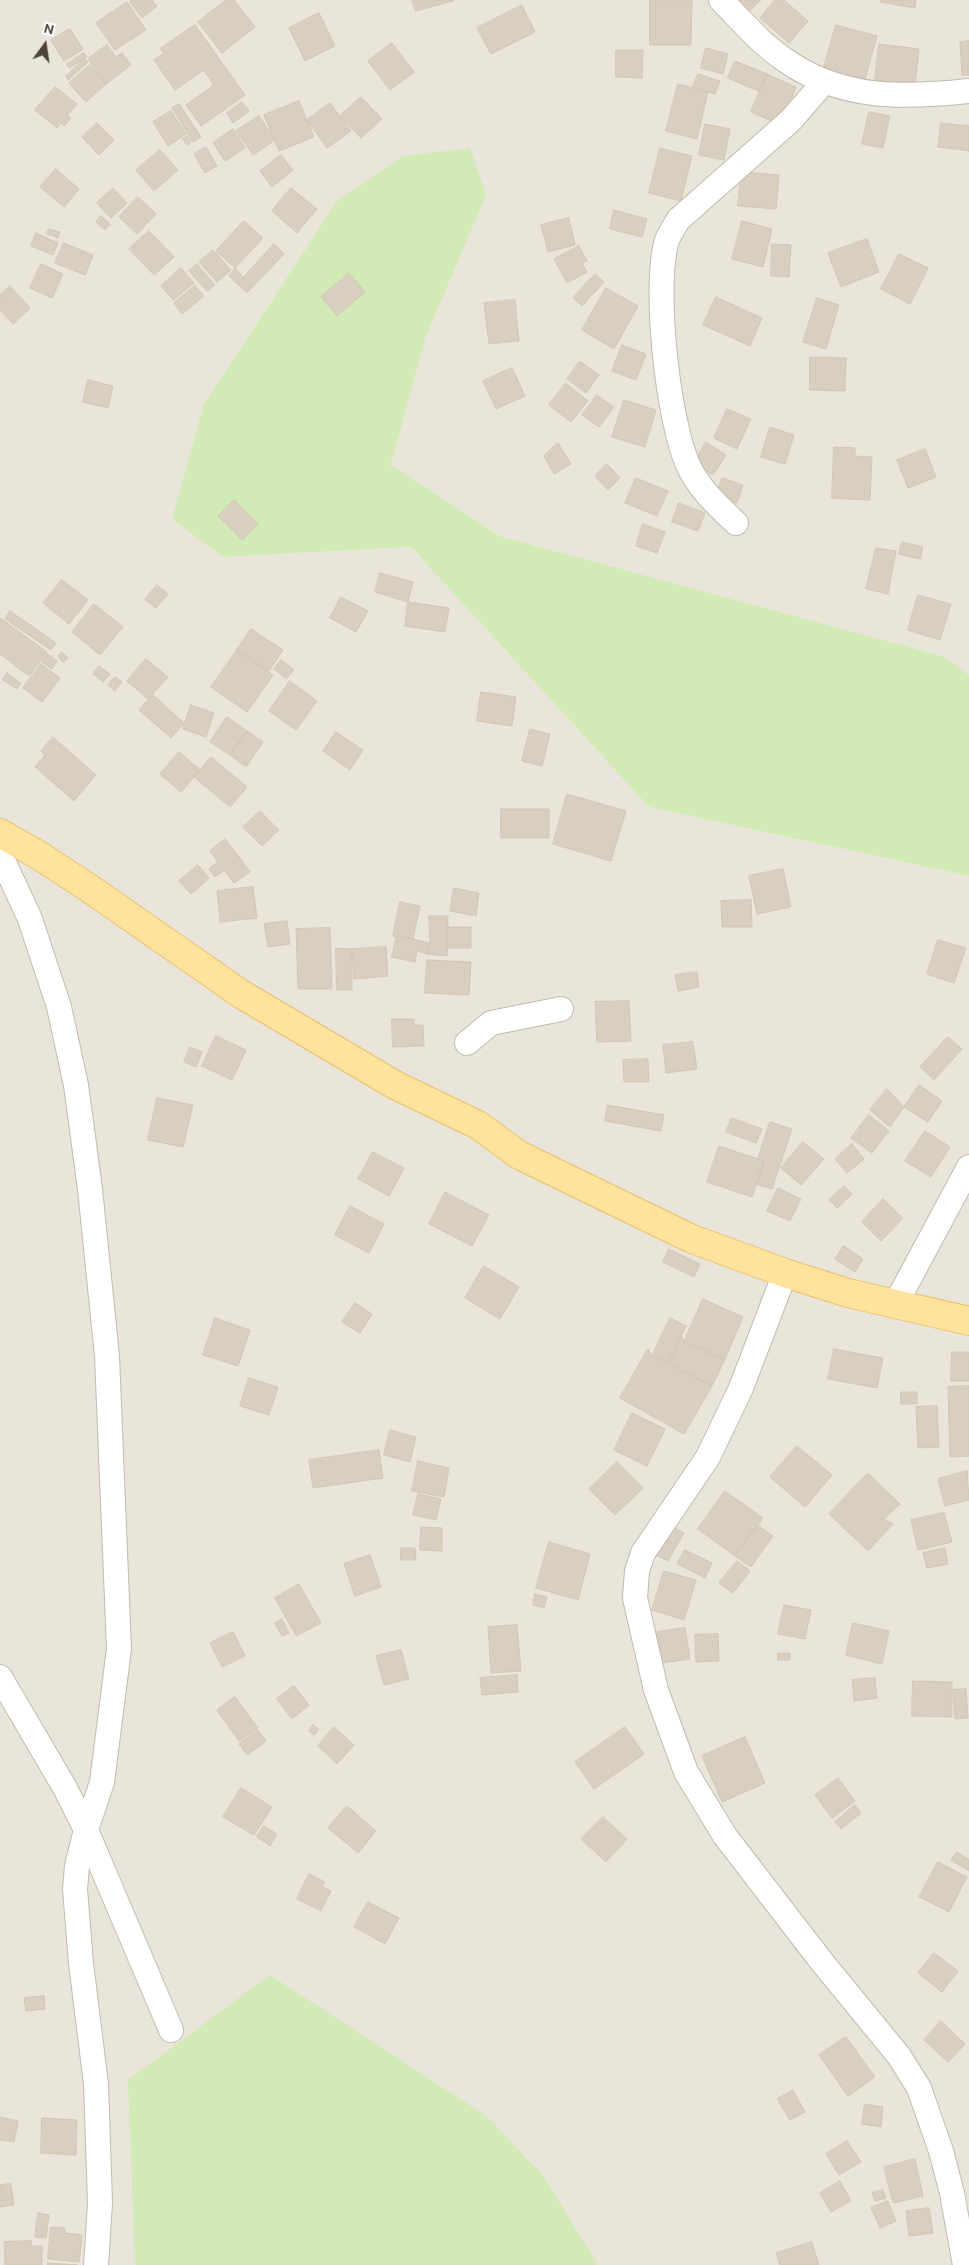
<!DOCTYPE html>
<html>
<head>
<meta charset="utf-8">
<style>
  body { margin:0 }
  #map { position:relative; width:969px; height:2265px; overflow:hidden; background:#f6f3ec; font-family:Overpass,sans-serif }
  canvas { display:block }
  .north { position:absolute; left:20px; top:20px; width:50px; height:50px; -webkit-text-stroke:4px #fff; paint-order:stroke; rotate:14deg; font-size:14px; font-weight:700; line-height:20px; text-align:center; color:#4b4439 }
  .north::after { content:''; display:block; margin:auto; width:18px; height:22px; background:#4b4439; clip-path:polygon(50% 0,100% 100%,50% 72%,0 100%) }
</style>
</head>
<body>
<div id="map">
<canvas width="969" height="2265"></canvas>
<div class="north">N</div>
</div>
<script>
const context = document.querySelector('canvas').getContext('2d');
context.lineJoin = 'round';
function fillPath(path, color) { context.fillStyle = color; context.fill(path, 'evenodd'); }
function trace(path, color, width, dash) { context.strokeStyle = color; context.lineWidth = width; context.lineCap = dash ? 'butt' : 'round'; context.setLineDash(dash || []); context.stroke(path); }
const residential = new Path2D(`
  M0 0H969V675L943 656 500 536 391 465 426 336 336 202 204 404 223 557 411 547 649 807 969 876V2265H0Z`);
const green = new Path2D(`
  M470 148 486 195 426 336 391 465 500 536 943 656 969 675V876L649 807 411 547 223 557 172 519 204 404 336 202 403 156Z
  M270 1975 485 2115 543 2175 598 2265H135L128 2080Z`);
const building = new Path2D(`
  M133 0H152L157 6 142 18 130 2Z
  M226 0H234L255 27 222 53 198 22Z
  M412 0H453V1L416 11Z
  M650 0H692L691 45H650Z
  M728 0H761L745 16Z
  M775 0H784L808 21 789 43 760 18Z
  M881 0H916L915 8 880 2Z
  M127 2 146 30 115 50 96 23Z
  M522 5 535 32 491 54 477 28Z
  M319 13 335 46 305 61 289 28Z
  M195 25 245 95 201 126 186 105 214 85 204 70 175 90 154 60 164 53 160 49Z
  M836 25 877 36 865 79 824 67Z
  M70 29 83 49 64 61 51 40Z
  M969 41V75H962L960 42Z
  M392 43 414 72 390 90 368 61Z
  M879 44 919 49 915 85 875 80Z
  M107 45 116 57 122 53 131 65 106 84 88 59Z
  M706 48 728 54 723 74 701 68Z
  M616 50H643L642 78 616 77Z
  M84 53 87 57 69 68 67 64Z
  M85 59 88 62 68 80 66 76Z
  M735 61 767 74 760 92 728 78Z
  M90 65 106 84 86 102 69 83Z
  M698 74 720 81 715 94 693 87Z
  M767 74 796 87 782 121 774 122 751 112Z
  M678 84 708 92 697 139 666 131Z
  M55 87 77 104 67 115 71 118 64 126 61 123 57 128 35 110Z
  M361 97 382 119 361 138 340 116Z
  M299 101 314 137 279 151 264 115Z
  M242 102 249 111 233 123 227 113Z
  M330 103 351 131 327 148 307 120Z
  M179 104 201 137 193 142 172 108Z
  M171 111 186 134 168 146 153 122Z
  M869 112 890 116 883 148 862 144Z
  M259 116 275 140 253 155 236 131Z
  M97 123 114 140 99 155 82 137Z
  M941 123 969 126V151L938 147Z
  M705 124 730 129 724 160 699 155Z
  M233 129 245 148 225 161 213 143Z
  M187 136 191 142 187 145 183 139Z
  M206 147 217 166 205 173 194 154Z
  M660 148 692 156 681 201 649 193Z
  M160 150 178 170 154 191 136 170Z
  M281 155 293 170 272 187 260 171Z
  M56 169 79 189 64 207 40 187Z
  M741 172 779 175 776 209 738 206Z
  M113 188 127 203 111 218 97 203Z
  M291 188 317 209 297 233 272 211Z
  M138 197 156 214 137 234 119 217Z
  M614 210 647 219 642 237 610 229Z
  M101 216 110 224 105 230 96 222Z
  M569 218 575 245 548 252 541 225Z
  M244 221 263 238 235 268 216 251Z
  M742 221 772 229 763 267 732 259Z
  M49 229 60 232 58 238 47 234Z
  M149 231 174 257 154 275 129 249Z
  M36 233 58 243 53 255 31 246Z
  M867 239 879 272 841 287 828 253Z
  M64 243 93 255 85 275 55 263Z
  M274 244 284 254 247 293 229 276 235 268 243 277Z
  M772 244 791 245 789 277 771 276Z
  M579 246 587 261 582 263 587 272 567 283 554 259Z
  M213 250 231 270 217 282 199 262Z
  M899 254 928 268 910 304 881 289Z
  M41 264 63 274 52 298 30 288Z
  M197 264 215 285 207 291 189 271Z
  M181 268 194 283 173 300 161 286Z
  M349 273 365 292 337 316 321 297Z
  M595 274 604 282 582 306 573 298Z
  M10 286 30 308 13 324 0 310V295Z
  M195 286 204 296 182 314 174 303Z
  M606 288 638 306 614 349 582 330Z
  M716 297 762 318 750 346 703 325Z
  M817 298 839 305 826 349 803 342Z
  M515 300 519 341 489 344 484 303Z
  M622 345 646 354 636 380 612 371Z
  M810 357 846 358 845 391 810 390Z
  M580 361 599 375 586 393 567 379Z
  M512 368 525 396 496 409 483 381Z
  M88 380 113 386 108 408 83 402Z
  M566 383 588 401 571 422 549 405Z
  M597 395 614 407 599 427 582 415Z
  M624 400 656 410 645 447 612 437Z
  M727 409 751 419 737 449 714 438Z
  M770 427 794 435 785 464 761 457Z
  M706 442 726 455 713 475 694 463Z
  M558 443 571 464 554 474 544 456Z
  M834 447 855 448V456L872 457 870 500 832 498Z
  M925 449 936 477 908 488 897 460Z
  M607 464 620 478 608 490 595 476Z
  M636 478 668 491 657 516 625 503Z
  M722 478 743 485 737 503 716 497Z
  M234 500 258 524 242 540 218 516Z
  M679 503 705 513 698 531 672 522Z
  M643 524 665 532 657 553 636 546Z
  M902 542 923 547 920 559 899 554Z
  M876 548 896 551 888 594 866 589Z
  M380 573 413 582 408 602 375 592Z
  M62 580 88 600 69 624 43 603Z
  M157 585 168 594 156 608 145 599Z
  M918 595 951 604 940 640 908 630Z
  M341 597 368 611 356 632 330 618Z
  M408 602 449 608 445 632 405 626Z
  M94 604 123 627 100 655 72 632Z
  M10 611 56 643 51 650 5 619Z
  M0 618 47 652 29 676 0 654Z
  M251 629 283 650 269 671 237 650Z
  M237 650 273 675 247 712 211 687Z
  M62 652 68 658 63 662 58 656Z
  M47 654 57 661 52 669 42 662Z
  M146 659 168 677 148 699 127 681Z
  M281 660 294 670 286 679 274 669Z
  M41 664 60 678 42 702 23 688Z
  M99 666 110 674 103 682 93 674Z
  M7 673 21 683 17 689 3 680Z
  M115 677 122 682 115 691 108 685Z
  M290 681 317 701 296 730 269 711Z
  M481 692 516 697 512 726 477 721Z
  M153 695 184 723 171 738 139 710Z
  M191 705 214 713 206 737 183 729Z
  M227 717 247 731 230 755 210 742Z
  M530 729 550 734 542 766 522 761Z
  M247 731 263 742 246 767 230 755Z
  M336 732 363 750 350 770 323 751Z
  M53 737 96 775 74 801 35 767 45 755 41 751Z
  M179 752 200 770 181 792 160 774Z
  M211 757 247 787 230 807 194 777Z
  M567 794 626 811 611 861 553 844Z
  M501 809H549V838H501Z
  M260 811 279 830 262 846 243 827Z
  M225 839 240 858 215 877 209 869 218 862 210 851Z
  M240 858 250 872 234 883 223 869Z
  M198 865 209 878 191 894 179 881Z
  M783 869 791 907 757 914 749 876Z
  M253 887 257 918 220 922 217 891Z
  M454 888 479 893 476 916 450 911Z
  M751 900 752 927H722L721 901Z
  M400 902 420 906 413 939 393 936Z
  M429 916H448L447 956 427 954 430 943Z
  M287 921 290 944 268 947 264 924Z
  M447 927H471V948H447Z
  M330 928 332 989H298L296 929Z
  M397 935 430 943 427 954 417 951 415 962 392 957Z
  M938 940 966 948 954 983 927 974Z
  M386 947 388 976 354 979 352 949Z
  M336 948 352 949V990H337Z
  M427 960 471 962 469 995 425 993Z
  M697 972 699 987 678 991 675 975Z
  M629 1001 631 1041 597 1042 595 1002Z
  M392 1019H414V1025H423L424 1046 393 1047Z
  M216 1036 246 1050 232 1080 202 1066Z
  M948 1037 962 1049 934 1080 920 1067Z
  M693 1042 697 1069 666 1073 663 1045Z
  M190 1047 202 1052 196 1067 184 1062Z
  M648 1059 649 1082H624L623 1060Z
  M919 1085 942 1101 928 1122 904 1107Z
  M887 1089 904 1107 890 1127 870 1110Z
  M157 1098 193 1105 183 1147 148 1140Z
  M608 1105 664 1115 661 1131 605 1121Z
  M869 1115 889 1131 872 1153 851 1138Z
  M732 1118 762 1129 756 1143 726 1132Z
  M770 1122 792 1129 772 1189 756 1184 764 1161 758 1159Z
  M925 1131 950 1147 931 1177 905 1161Z
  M803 1142 824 1159 801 1185 781 1168Z
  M852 1144 864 1159 847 1173 835 1159Z
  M719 1146 764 1161 752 1197 707 1182Z
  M373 1152 404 1168 389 1196 358 1179Z
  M844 1186 852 1194 837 1208 829 1200Z
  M778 1188 801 1199 790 1221 767 1211Z
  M445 1192 489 1215 472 1246 429 1224Z
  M883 1199 903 1218 881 1241 862 1222Z
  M350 1206 384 1224 369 1253 335 1235Z
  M844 1246 863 1259 855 1272 835 1259Z
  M669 1249 700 1264 694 1277 663 1262Z
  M484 1266 519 1287 500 1319 465 1298Z
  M703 1299 743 1317 725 1359 684 1342Z
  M355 1303 372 1314 360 1333 342 1322Z
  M215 1318 250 1330 238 1366 203 1355Z
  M670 1318 686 1326 669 1363 652 1356Z
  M682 1337 684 1342 725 1359 712 1386 669 1363Z
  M648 1349 652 1356 712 1386 684 1434 620 1398Z
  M834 1349 883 1358 877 1388 828 1379Z
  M952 1352H969V1381H951Z
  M249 1378 278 1387 269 1415 240 1406Z
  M969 1386V1456L950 1457 948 1387Z
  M901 1392H917V1404H901Z
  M937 1406 939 1447 918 1448 916 1407Z
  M632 1413 665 1429 647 1466 614 1450Z
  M390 1430 416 1437 410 1462 384 1455Z
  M797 1446 832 1475 805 1507 770 1477Z
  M379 1450 383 1478 313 1488 309 1460Z
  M418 1461 449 1468 444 1497 412 1491Z
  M617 1462 643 1488 615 1515 589 1489Z
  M967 1471 969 1500 945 1506 938 1479Z
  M868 1473 900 1504 884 1519 893 1524 868 1551 829 1514Z
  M725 1491 763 1518 735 1556 698 1529Z
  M418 1494 441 1499 436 1520 413 1515Z
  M944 1513 952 1542 918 1550 911 1520Z
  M757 1525 773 1536 751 1567 735 1556Z
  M421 1527 442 1528V1551L420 1550Z
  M673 1527 684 1533 668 1561 656 1555Z
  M549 1542 590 1554 578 1600 536 1588Z
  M401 1548H415L416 1560H401Z
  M945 1548 948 1564 927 1568 923 1553Z
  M685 1550 712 1563 705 1578 677 1564Z
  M370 1555 381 1587 355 1596 344 1564Z
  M737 1561 750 1571 733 1593 719 1583Z
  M664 1571 696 1580 684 1620 652 1610Z
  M299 1584 321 1623 296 1636 275 1598Z
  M535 1594 547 1597 544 1608 533 1605Z
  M784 1605 811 1610 805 1639 778 1634Z
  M282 1619 289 1633 282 1636 275 1623Z
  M853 1623 889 1631 882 1664 846 1655Z
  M517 1625 521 1671 491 1673 488 1627Z
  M685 1628 690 1659 662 1663 657 1632Z
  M233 1632 245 1656 222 1667 210 1643Z
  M718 1634 719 1661 696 1662 695 1635Z
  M401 1650 409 1679 384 1685 376 1656Z
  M778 1653H790V1660H778Z
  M517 1675 518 1692 482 1695 480 1678Z
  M875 1678 877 1698 854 1701 852 1680Z
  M913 1681 952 1682V1717L912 1716Z
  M294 1686 309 1705 292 1719 277 1699Z
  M966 1689 968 1718 955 1719 953 1690Z
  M235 1697 258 1728 239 1741 217 1710Z
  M313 1725 319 1729 314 1735 309 1731Z
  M334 1727 354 1745 337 1764 318 1746Z
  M625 1727 644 1754 594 1789 575 1762Z
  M258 1730 266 1741 247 1755 239 1744Z
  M745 1737 765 1783 722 1802 702 1756Z
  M838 1778 855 1801 832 1818 815 1795Z
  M241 1788 272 1807 254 1835 223 1817Z
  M855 1805 861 1813 841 1829 835 1822Z
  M347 1806 376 1831 358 1853 328 1828Z
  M603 1817 627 1839 606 1862 581 1839Z
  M264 1826 277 1834 270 1846 257 1837Z
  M957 1852 969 1860V1871L951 1860Z
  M938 1862 967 1877 949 1912 919 1897Z
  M309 1874 325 1882 322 1887 331 1891 321 1911 297 1899Z
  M368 1902 399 1918 385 1944 354 1927Z
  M934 1953 958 1971 942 1992 918 1973Z
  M44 1996 45 2009 26 2011 24 1998Z
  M941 2021 965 2044 948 2062 924 2040Z
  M846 2037 875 2077 848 2096 819 2055Z
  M793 2090 805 2112 790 2120 777 2099Z
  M865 2104 883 2107 881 2127 862 2124Z
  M0 2117 18 2121 14 2142 0 2140Z
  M42 2118 77 2120 76 2155 41 2153Z
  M847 2141 861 2162 839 2175 826 2154Z
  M915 2159 923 2196 893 2203 884 2167Z
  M840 2181 851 2201 831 2212 820 2193Z
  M11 2184 14 2205 0 2207V2185Z
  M883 2190 886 2198 875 2201 872 2193Z
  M888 2201 896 2221 880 2228 871 2208Z
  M929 2208 933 2233 909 2236 906 2211Z
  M38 2213 49 2215 46 2238 35 2237Z
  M51 2227 65 2228V2233L82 2235 79 2262 48 2259Z
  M31 2241 32 2246H42V2265H5L4 2242Z
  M812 2242 819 2265H780L776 2253Z
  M48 2263 78 2265H48Z`);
const minor = new Path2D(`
  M721 0C741 20 761 44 785 60 842 100 903 98 969 91
  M736 523C717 505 699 489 688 465 668 420 653 287 667 240 670 233 675 226 678 220L791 120 824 82
  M0 854 30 919 59 1007 76 1085 90 1189 107 1356 119 1649 102 1782 86 1830 77 1866 75 1889 81 1963 96 2084 100 2203 96 2265
  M467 1043 491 1023 561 1009
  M785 1273 741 1388 708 1457 643 1553 637 1571 635 1598 656 1690 686 1772 725 1836 822 1962 899 2056 919 2088 941 2151 952 2193 965 2265
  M895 1305 969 1167
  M0 1677 65 1788 86 1830 171 2030`);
const major = new Path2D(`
  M0 833 40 856 89 888 241 994 395 1085 478 1125 519 1155 692 1239 785 1273 848 1293 969 1321`);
fillPath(residential, '#eae5da');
fillPath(green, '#d2eab5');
fillPath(building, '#d8cfc1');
trace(building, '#d3c7b4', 1);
trace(minor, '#c2bbae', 26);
trace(major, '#e6c16a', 30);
trace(minor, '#fff', 24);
trace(major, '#ffe39c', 28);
</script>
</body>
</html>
